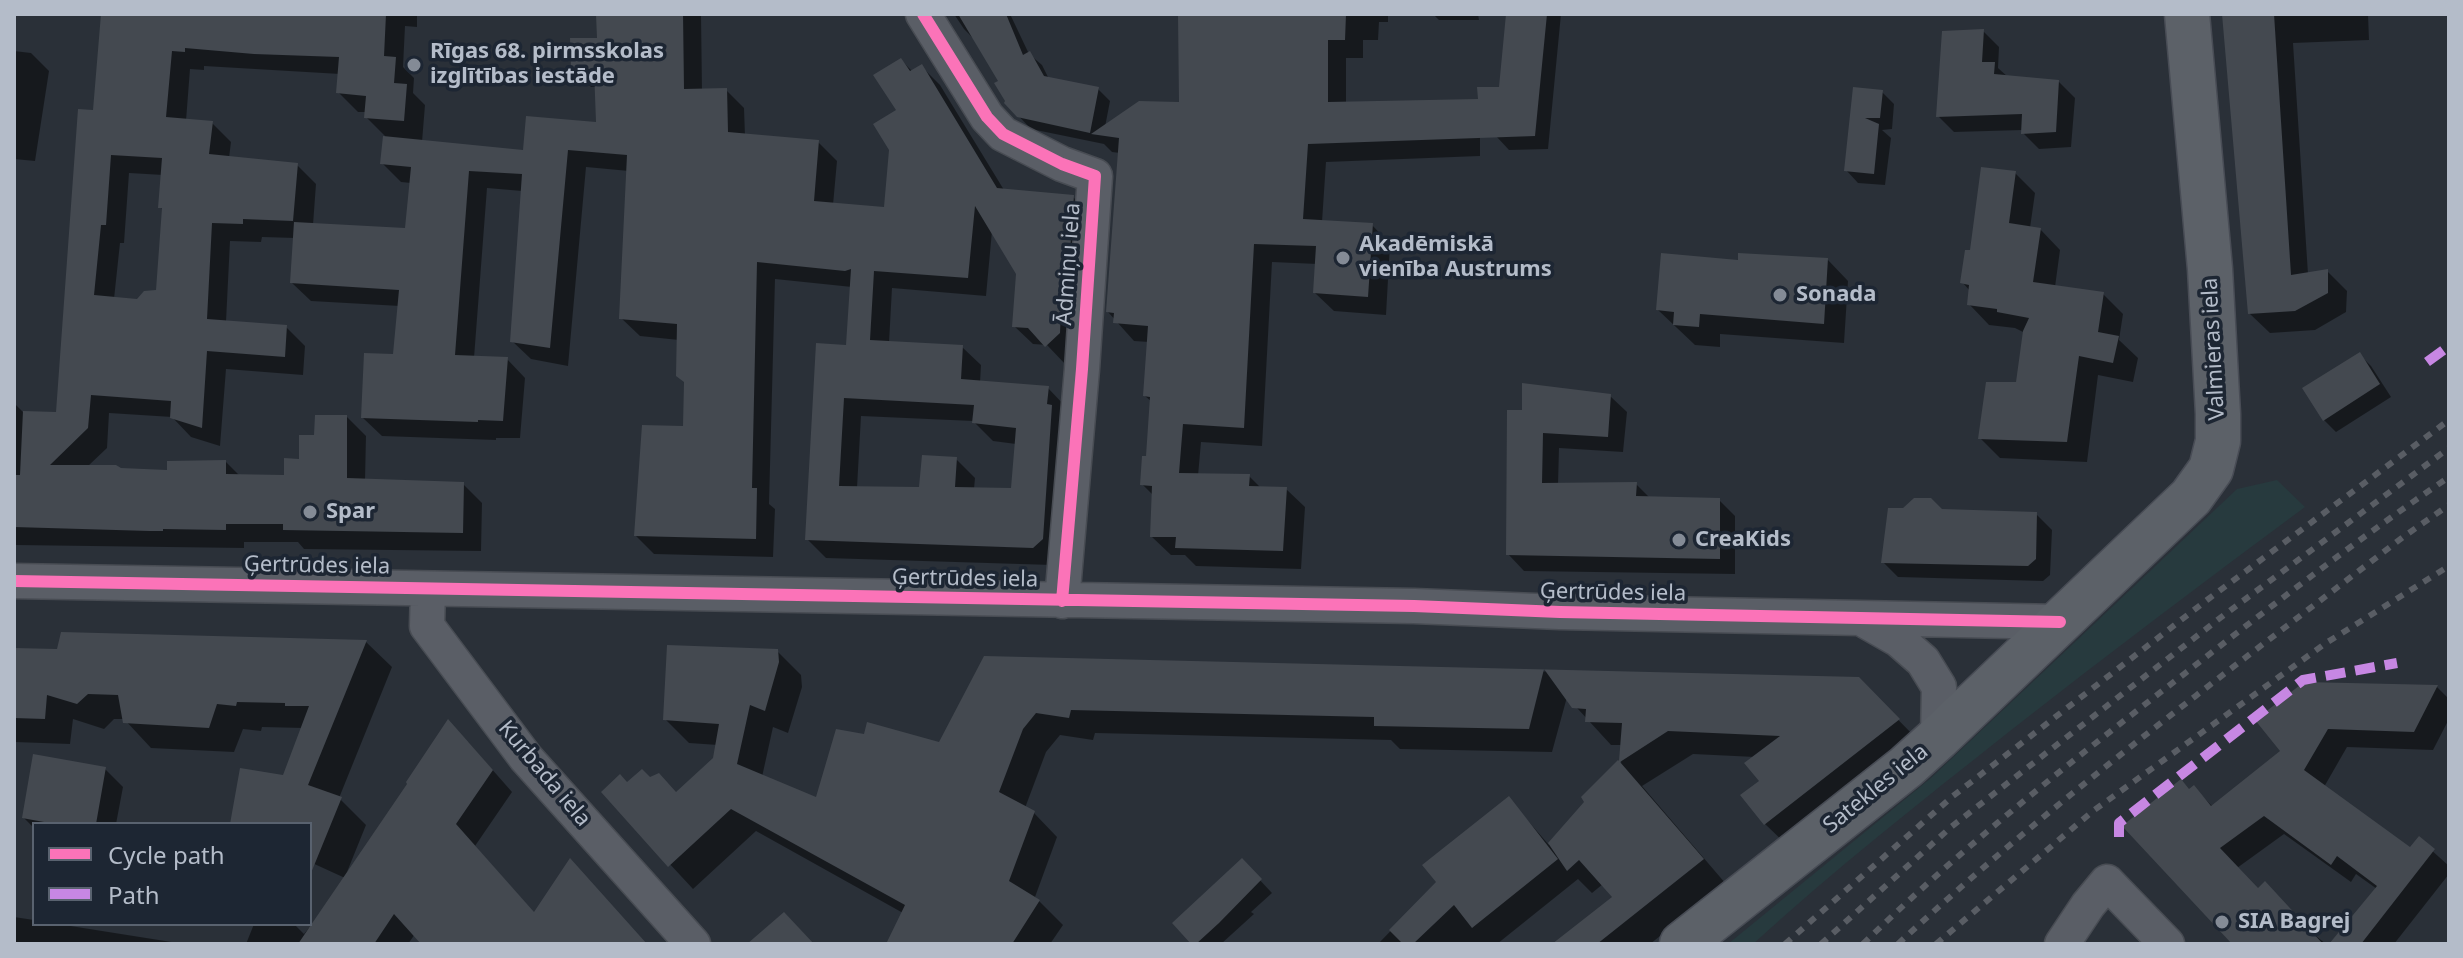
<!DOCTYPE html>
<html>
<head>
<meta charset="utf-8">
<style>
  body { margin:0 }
  #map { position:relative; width:2463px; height:958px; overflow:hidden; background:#2a3038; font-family:"Noto Sans",sans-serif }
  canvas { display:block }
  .frame { position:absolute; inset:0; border:16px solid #b4bcc9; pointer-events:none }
  .legend { position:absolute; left:32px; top:822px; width:280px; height:104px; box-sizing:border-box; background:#1d2633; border:2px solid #59626f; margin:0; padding:10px 14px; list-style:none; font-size:24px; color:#b4bcc9 }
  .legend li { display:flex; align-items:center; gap:16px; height:40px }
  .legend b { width:40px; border:2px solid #59626f }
</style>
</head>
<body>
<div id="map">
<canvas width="2463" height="958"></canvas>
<div class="frame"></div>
<ul class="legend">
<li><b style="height:10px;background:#fb73b8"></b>Cycle path</li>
<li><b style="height:10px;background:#c787e3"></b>Path</li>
</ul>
</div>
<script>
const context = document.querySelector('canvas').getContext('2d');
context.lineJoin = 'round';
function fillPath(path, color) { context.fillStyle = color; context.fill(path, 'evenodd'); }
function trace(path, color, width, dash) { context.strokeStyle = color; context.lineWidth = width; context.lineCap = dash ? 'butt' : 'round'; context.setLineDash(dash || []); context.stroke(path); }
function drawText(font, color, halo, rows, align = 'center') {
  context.font = font + ' "Noto Sans",sans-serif'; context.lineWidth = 7; context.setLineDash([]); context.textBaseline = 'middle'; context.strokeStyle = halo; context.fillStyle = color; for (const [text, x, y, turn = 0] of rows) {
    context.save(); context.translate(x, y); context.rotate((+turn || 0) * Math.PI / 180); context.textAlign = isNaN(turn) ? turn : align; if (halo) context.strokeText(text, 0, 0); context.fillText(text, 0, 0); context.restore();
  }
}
const green = new Path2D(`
  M2277 480 2305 507C2205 581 2107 655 2010 731 1923 800 1835 869 1753 944H1728L1931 778 2237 489Z`);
const shadow = new Path2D(`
  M103 14H417V27L405 26 403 67 414 78 413 93 425 105 422 142 525 152 598 124 596 87H591L573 69 599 40 598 14H701L702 91 726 90 744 108 745 136 818 142 837 161 833 205 886 209 898 111 901 60 913 72 921 66 940 85 1004 190 1073 197 1091 215 1077 352 1065 364 1047 345 1033 344 1014 326 1018 274 992 231 986 296 892 288 889 343 962 347 981 365 980 383 1048 388 1066 407 1052 565 826 558 807 539 848 347 852 287 775 279 769 504 775 509 773 557 654 554 636 536 685 428 686 383 679 340 640 336 621 318 629 171 586 167 568 366 531 359 512 341 522 191 487 188 474 358 507 359 525 378 520 438H496V440L382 436 363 418 395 356 400 306 311 301 292 283 295 238 262 237 261 242 230 241 226 322 286 327 305 346 303 375 226 369 220 446 191 437 172 417 109 413 107 448 87 467 169 472 226 462 240 476 285 477 301 461 316 437 347 417 366 436 365 481 463 484 482 503 481 551 304 549 298 542H244V548L14 545V403L24 413 58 414 95 112ZM204 66 340 74 339 93 358 112H367L366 117 385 136 383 164 401 182 411 183 407 230 313 225 316 184 297 165 229 158 231 142 212 123 186 121 190 69 204 70ZM129 173 163 175 160 207 164 210 158 292 138 301 114 299 120 243H124ZM861 416 973 421 993 441 1016 444 1013 490 974 489 975 478 956 459 921 489 857 488Z
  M954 14H1010L1029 54 1042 65 1049 79 1098 89 1110 101 1105 127 1181 104 1179 14H1388V22H1379L1378 40H1363V58H1346V104L1480 120V156L1326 162 1322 222 1372 225 1390 244 1386 315 1334 311 1315 293 1317 264 1272 262 1262 446 1201 442 1198 476H1249L1261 488 1286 489 1305 507 1301 569 1196 566 1185 555H1171L1152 537 1154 496 1142 484 1148 458 1152 402 1145 396 1149 342 1134 341 1108 312 1120 153 1112 152 1104 144 1031 129 1006 103 1001 81 976 41 964 29Z
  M1433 14H1478L1479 20H1439Z
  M1508 14H1561L1548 149 1509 150 1496 136Z
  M2224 14H2368L2369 40 2293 43 2308 274 2328 272 2347 291 2346 312 2315 330 2270 333 2250 314Z
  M1983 31 1999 47 1998 68 2008 77 2059 82 2075 98 2071 147 2039 149 2023 133V130L1954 132 1938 116Z
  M14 51 31 53 49 71 35 161 14 159Z
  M1854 89 1882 92 1894 104 1892 129 1882 130 1891 138 1885 185 1858 183 1846 170Z
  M2015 173 2035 193 2030 228 2040 229 2060 250 2055 287 2103 294 2123 314 2119 340 2138 358 2133 382 2098 375 2087 462 2000 458 1980 438 2018 384 2025 333 2015 328 1989 325 1969 304 1970 291 1963 283 1972 252Z
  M1828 260 1848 281 1844 343 1720 334V347L1695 345 1658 310 1739 263Z
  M2359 354 2371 366 2391 397 2336 432 2324 420Z
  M1610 396 1627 412 1623 452 1559 448 1558 485 1636 484 1650 498 1719 500 1735 516V574L1524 571 1508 554 1524 412Z
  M1941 511 2036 514 2052 530 2050 575 2043 581 1898 577 1883 562Z
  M366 642 392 667 339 798 366 825 347 872 468 742 512 792 475 846 535 914 646 944H424L415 934 408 944H246L254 924H294L304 934 309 928 311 929 345 878 310 862V824H232L284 778 303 728 262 727 261 731 243 729 234 752 151 748 124 719H114L104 729 73 719 70 744 14 742V650Z
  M777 651 801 675 802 687 788 733 773 727 762 777 817 800 940 744 985 658 1858 679 1922 744 1789 847 1765 824 1762 782 1755 757 1693 754 1642 786 1726 884 1650 944H1555L1615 897 1603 884 1592 893 1578 879 1497 944H1378L1438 882 1509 799 1549 845 1621 765 1622 745H1611L1567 697 1552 752 1400 749 1391 740 1095 733 1093 740 1060 735 1046 752 1025 808 1034 813 1057 837 1035 897 1063 925 1050 944H888L903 913 756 831 693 889 604 793 650 780 677 794 715 759 718 745 689 743 665 719Z
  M2305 684 2437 687 2449 699V719L2433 750 2347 747 2324 787 2410 850 2419 839 2449 866V874L2394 944H2332L2377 889 2356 874 2351 882 2284 834 2237 868 2258 890 2326 944H2235L2190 791 2194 788 2213 807 2283 751Z
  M105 769 123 787 116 824H34V828L24 818Z
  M1242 861 1272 893 1251 912 1254 914 1221 944H1193Z
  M14 917 34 920V924H58L184 944H14Z`);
const building = new Path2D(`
  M101 14H386L384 56 396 57 394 83 407 84 404 121 364 118 366 96 336 93 339 57 254 54 185 48V52L172 51 166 117 213 121 209 154 298 163 293 221 243 219V224L212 223 207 319 287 325 285 357 207 351 202 428 170 418 171 401 91 395 88 428 50 465H116L121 468 167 470V461L226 460V474L284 475V458L299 459V435H314L315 415H347V478L464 482 463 533 283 530V524H226V530L163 529V531H150L14 527V475H20L23 411 56 412 78 109 93 110ZM111 155 162 158 158 208H162L156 290 144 291 137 299 94 295 101 225H106Z
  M596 14H683L684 89 727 88 728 132 819 140 814 201 884 207 889 150 873 124 896 110 873 75 901 58 910 71 922 64 997 188 1074 195 1066 310 1061 309 1060 333 1045 347 1028 328 1012 327 1016 274 975 206 968 278 874 271 870 340 963 345 961 379 1049 386 1047 404 1052 405 1043 539 1033 548 805 540 816 343 846 345 851 269 845 271 757 262 752 488H757L756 539 634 536 642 425 683 426 684 382 676 376 677 324 619 319 627 155 568 150 550 348 510 342 522 174 469 171 455 355 508 357 503 421 478 420V422L361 418 364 353 393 354 399 290 290 283 294 222 405 228 411 167 380 164 383 136 523 150 526 116 596 122 594 69 571 70 570 38H597ZM844 398 974 405 972 423 1016 428 1011 488 955 487 957 457 922 455 919 487 839 486Z
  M958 14H1006L1023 55 1030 51 1044 76 1099 87 1090 133 1017 117 1004 103 1005 101 994 83 998 81Z
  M1178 14H1346L1345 40H1328V102L1478 99 1477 87H1499L1506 14H1547L1535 136 1308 144 1303 219 1373 223 1368 297 1313 293 1316 246 1254 244 1244 428 1183 424 1179 473 1250 474 1249 486 1287 487 1283 551 1175 548 1176 537H1150L1152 486 1140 485 1142 456H1146L1150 397 1143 396 1148 326 1113 323 1114 313 1106 312 1119 138 1091 134 1139 101 1179 102Z
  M2222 14H2274L2291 275 2328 269V293L2295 311 2248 314Z
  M1984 29 1982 62H1995L1994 74 2059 80 2056 132 2021 134 2022 114 1936 117 1942 31Z
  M1853 87 1883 90 1880 118H1865L1879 124 1874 174 1844 171Z
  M1981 167 2016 171 2009 223 2041 228 2033 282 2104 292 2098 332 2119 336 2113 363 2079 356 2067 442 1978 439 1986 382H2016L2023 331 2029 318 1997 312V309L1967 305 1969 285 1960 283 1965 250H1970Z
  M1661 253 1738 260V253L1828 258 1824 324 1700 314 1699 327 1673 325 1674 312 1656 310Z
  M2360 352 2380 384 2323 421 2302 388Z
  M1522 383 1611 394 1608 437 1543 433 1542 483 1637 482 1636 496 1720 498V559L1506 555 1507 410H1522Z
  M1914 498H1931L1942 509 2037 512 2036 559 2028 566 1881 563 1888 508H1903Z
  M61 632 367 640 308 785 342 797 311 873 310 824H230L240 768 283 775 309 706H285V703L237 702 236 706 217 704 209 728 123 723 118 695 88 694 77 704 47 695 45 719 14 718V648L57 649Z
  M667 645 778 649 779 662 765 711 750 705 737 764 816 797 836 729 864 734 867 722 939 742 984 656 1859 677 1900 719 1764 825 1740 795 1759 781 1744 763 1780 736 1668 731 1620 762 1704 859 1597 944H1552L1612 897 1579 860 1567 871 1548 843 1584 802 1581 797 1618 760 1619 761 1622 723 1585 722 1586 709 1572 708 1544 669 1529 729 1374 726V717L1071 710 1069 718 1036 713 1023 729 999 792 1035 811 1009 881 1040 900 1012 944H886L905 905 731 809 668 867 601 792 620 774 627 782 642 769 650 777 659 773 676 792 713 758 719 724 663 720Z
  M2304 682 2438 685 2414 732 2328 729 2304 770 2410 847 2419 836 2435 849 2361 944H2329L2377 886 2337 856 2331 865 2264 816 2220 848 2258 888 2265 881 2323 944H2232L2122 826 2181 779 2189 789 2194 785 2211 806 2280 751 2255 720Z
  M448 719 493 770 456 824 534 912 570 858 647 944H421L394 914 374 944H298L407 784 406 782Z
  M33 754 106 767 96 824H55L22 818Z
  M1509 796 1558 859 1472 928 1454 905 1413 944H1403L1389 930 1436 882 1422 865Z
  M1242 858 1262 879 1219 923 1196 944H1191L1172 923Z
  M784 912 814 944H747Z`);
const minor = new Path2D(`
  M923 14 987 117 1003 134 1062 164 1095 176 1082 369 1062 601
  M14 581 1414 606 1560 612 2060 622
  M428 589 427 626 526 758 693 944
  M1864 620 1899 640 1923 661 1939 687 1938 738
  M2062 944 2088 905 2107 882 2167 944`);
const primary = new Path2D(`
  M1682 944 1906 767 1938 738 2191 497 2211 469 2218 441V414L2210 269 2187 14`);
const rail = new Path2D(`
  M1785 944 1953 796 2207 600 2449 420
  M1821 944 1951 827 2224 615 2449 448
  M1863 944C1960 849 2068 764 2175 681 2265 611 2355 541 2449 477
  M1898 944C2056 797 2232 669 2403 537L2449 505
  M1936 944 2093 811 2326 643 2449 566`);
const quiet = new Path2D(`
  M2427 362 2449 346
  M2119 837V823L2303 680 2397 663`);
const cycleway = new Path2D(`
  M923 14 987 117 1003 134 1062 164 1095 176 1082 369 1062 601
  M14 581 1414 606 1560 612 2060 622`);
const markers = [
  [414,65,8,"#848b96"],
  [1343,258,8,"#848b96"],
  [1780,295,8,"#848b96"],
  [310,512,8,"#848b96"],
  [1679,540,8,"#848b96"],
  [2222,922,8,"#848b96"]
];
const poiNames = [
  ["Rīgas 68. pirmsskolas",430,52],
  ["izglītības iestāde",430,77],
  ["Akadēmiskā",1359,245],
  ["vienība Austrums",1359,270],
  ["Sonada",1796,295],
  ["Spar",326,512],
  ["CreaKids",1695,540],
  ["SIA Bagrej",2238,922]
];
const streetNames = [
  ["Ādmiņu iela",1069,264,-86],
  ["Valmieras iela",2214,349,-93],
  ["Ģertrūdes iela",317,566,1],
  ["Ģertrūdes iela",965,579,1],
  ["Ģertrūdes iela",1613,593,1],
  ["Kurbada iela",544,774,50],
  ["Satekles iela",1876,789,-39]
];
fillPath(green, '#273a3e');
fillPath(shadow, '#0007');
fillPath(building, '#444950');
trace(minor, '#484c53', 37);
trace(primary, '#484c55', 47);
trace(minor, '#5a5e66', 34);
trace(primary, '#5c6168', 44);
trace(rail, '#595d64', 6, [8, 8]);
trace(quiet, '#c787e3', 10, [20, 10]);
trace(cycleway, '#fb73b8', 12);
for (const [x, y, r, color] of markers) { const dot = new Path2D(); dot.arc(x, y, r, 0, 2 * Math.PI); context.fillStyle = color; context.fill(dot); trace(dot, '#1d2633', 3); }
drawText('bold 22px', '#b4bcc9', '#1d2633', poiNames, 'left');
drawText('22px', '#b4bcc9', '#1d2633', streetNames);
</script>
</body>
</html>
